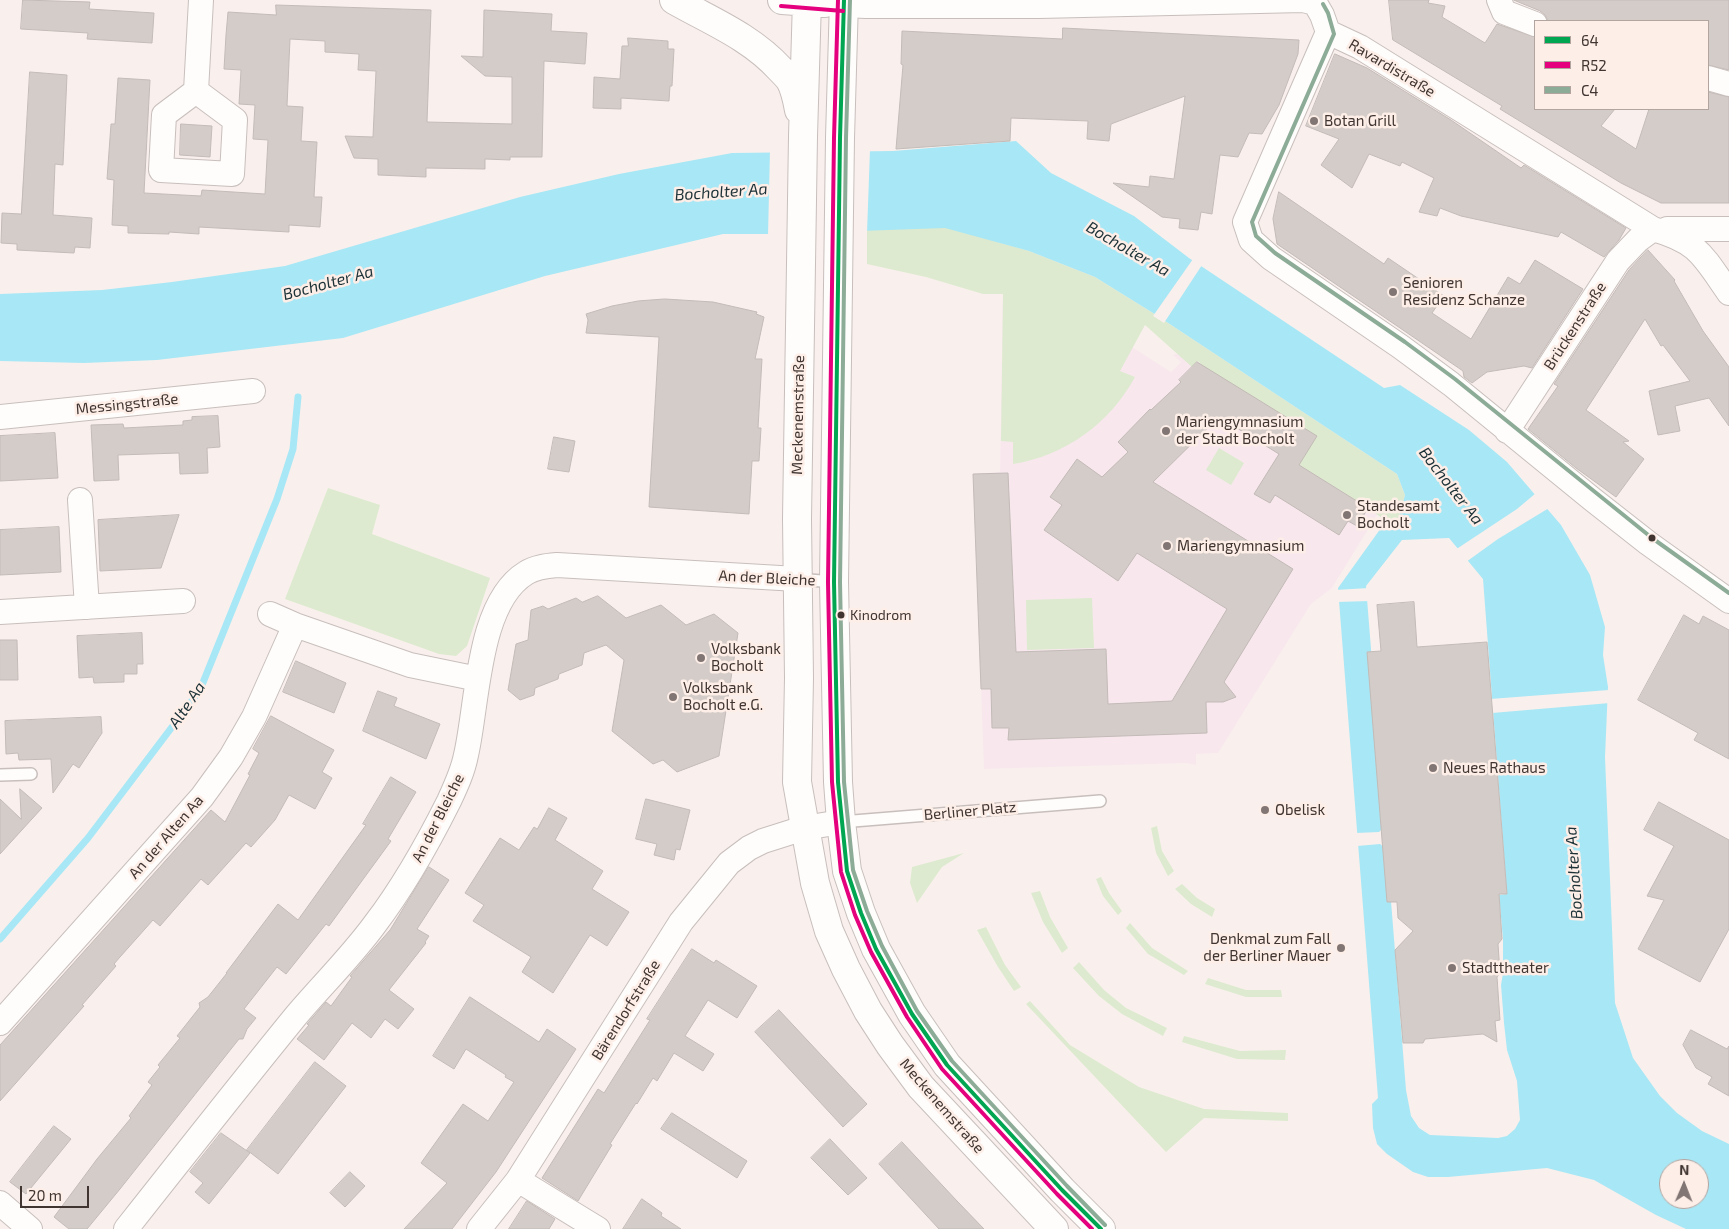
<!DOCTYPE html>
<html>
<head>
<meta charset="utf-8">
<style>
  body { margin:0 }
  #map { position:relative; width:1729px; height:1229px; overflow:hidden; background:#f9f0ed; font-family:"Exo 2",sans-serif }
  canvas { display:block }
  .legend { position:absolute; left:1534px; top:20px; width:175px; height:90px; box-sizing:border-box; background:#feeee8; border:1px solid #b2a49f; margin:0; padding:6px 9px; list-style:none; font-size:15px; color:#403531 }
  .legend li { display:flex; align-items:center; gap:10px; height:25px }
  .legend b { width:25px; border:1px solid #b2a49f }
  .north { position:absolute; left:1659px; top:1159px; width:50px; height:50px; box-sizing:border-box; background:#feeee8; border:1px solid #b2a49f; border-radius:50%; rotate:1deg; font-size:14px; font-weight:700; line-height:20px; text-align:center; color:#403531 }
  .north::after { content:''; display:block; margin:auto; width:18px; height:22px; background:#817673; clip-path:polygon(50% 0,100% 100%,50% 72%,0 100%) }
  .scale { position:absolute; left:20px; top:1186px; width:69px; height:22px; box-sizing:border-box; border:2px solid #403531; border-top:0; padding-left:6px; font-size:15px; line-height:18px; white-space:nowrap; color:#403531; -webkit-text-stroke:4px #feeee8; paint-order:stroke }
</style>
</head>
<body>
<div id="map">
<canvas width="1729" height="1229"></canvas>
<ul class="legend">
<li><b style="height:6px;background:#00a651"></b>64</li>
<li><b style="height:6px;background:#e5007d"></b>R52</li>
<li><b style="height:6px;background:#8dac97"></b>C4</li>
</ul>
<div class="north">N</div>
<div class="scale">20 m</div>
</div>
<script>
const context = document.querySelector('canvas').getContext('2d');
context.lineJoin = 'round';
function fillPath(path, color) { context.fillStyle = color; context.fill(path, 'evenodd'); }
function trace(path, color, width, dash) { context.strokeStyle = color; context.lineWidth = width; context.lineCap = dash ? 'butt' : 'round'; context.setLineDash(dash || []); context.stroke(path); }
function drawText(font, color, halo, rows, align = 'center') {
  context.font = font + ' "Exo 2",sans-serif'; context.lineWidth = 5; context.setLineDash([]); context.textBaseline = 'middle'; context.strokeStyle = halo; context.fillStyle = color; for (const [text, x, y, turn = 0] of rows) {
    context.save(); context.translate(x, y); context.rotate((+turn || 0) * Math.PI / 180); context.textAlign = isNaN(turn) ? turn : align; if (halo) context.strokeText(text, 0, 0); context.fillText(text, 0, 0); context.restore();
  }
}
const education = new Path2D(`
  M1003 289 1132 347 1171 372 1181 362 1173 355 1185 351 1383 505 1332 588 1311 604 1218 753 1196 754V765L1186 763 984 769 973 474 1000 472Z`);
const green = new Path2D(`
  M945 227 1029 251 1095 277 1153 313 1397 474 1405 495 1398 521H1386L1368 508 1299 465 1198 361 1192 367 1145 325 1120 371 1135 377C1110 423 1065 456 1013 464V442L1001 441 1003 294H983L926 277 867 264V230Z
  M1219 448 1244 463 1231 485 1206 470Z
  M328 488 380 505 372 534 490 578 467 646 456 656 439 654 285 599Z
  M1092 598 1094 648 1027 650 1026 600Z
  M1157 826 1162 851 1174 871 1168 876 1156 853 1151 828Z
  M964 853 942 867 917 903 910 883 912 867Z
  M1101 877 1109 893 1122 911 1118 915 1103 896 1096 879Z
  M1182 884 1197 898 1215 909 1212 917 1191 904 1175 889Z
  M1040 891 1050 917 1068 948 1062 953 1043 922 1031 893Z
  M1130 923 1152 948 1188 971 1184 975 1148 954 1126 928Z
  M986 927 1005 965 1021 987 1014 991 998 967 977 930Z
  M1079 962 1104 990 1126 1008 1167 1028 1163 1036 1122 1014 1099 996 1073 968Z
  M1208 978 1246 990H1281L1282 997H1246L1205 984Z
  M1030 1001 1070 1045 1139 1087 1204 1109 1288 1113V1121L1204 1118 1166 1152 1026 1004Z
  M1184 1036 1240 1051 1286 1050 1285 1060 1237 1059 1182 1042Z`);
const water = new Path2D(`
  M1016 141 1051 173 1134 216 1189 258 1384 388 1400 385 1469 430 1507 462 1561 525 1590 575 1605 627 1603 655 1608 687 1605 757 1615 1003 1633 1058 1660 1096 1677 1113 1702 1131 1729 1144V1229H1686L1656 1215 1594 1180 1547 1168 1448 1177H1428L1413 1172 1387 1154 1377 1144 1373 1128 1372 1104 1378 1098 1338 588 1386 521H1398L1405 495 1397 474 1153 313 1095 277 1029 251 945 228 774 234H723L545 276 343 338 157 360 84 363 0 361V294L102 290 172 282 285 266 520 197 619 174 732 153 893 151ZM1449 538 1483 579 1507 894 1499 895 1503 939V973L1501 985 1504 1023 1507 1050 1517 1081 1520 1120 1515 1129 1507 1136 1498 1138 1430 1135 1419 1128 1411 1116 1406 1090 1366 586 1402 540ZM1669 1169H1699V1199H1669Z`);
const pier = new Path2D(`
  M870 149 867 233 768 236 770 150Z
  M1193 259 1202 265 1164 323 1153 316Z
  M1536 493 1549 508 1498 539 1466 562 1455 550 1517 509Z
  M1369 588 1370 601 1336 602 1335 590Z
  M1609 690 1610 703 1492 713 1490 699Z
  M1382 829 1386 849 1380 844 1357 846 1356 833 1379 832Z`);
const stream = new Path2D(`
  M0 939 88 838 200 690 277 499 293 449 298 397`);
const building = new Path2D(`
  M23 0 90 2 89 9 154 13 152 43 87 39 88 33 21 29Z
  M1389 0H1429L1428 3 1445 6 1442 17 1485 43 1497 24 1535 37V109H1615L1601 126 1636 149 1649 109H1708V92L1729 97V203H1661L1621 183 1500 109 1502 106 1393 40Z
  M1514 0H1729V70L1708 65V21H1548L1545 15 1540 11Z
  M276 5 431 10 427 122 512 124V77L485 76 461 56 483 57 484 10 552 14 551 31 587 33 585 64 544 61 542 157H510V160L485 159V169L426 168V177L378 175V159L354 158 345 136 373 137 376 71 358 70 359 54 325 52V41L290 39 287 106 303 107 301 141 317 142 314 197H322L320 227 289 225V232L199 227V234L169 232V234L128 233V226L112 225 114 180 107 179 111 124H115L118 78 150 80 144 193 201 196 202 190 265 194 268 140 253 139 255 105 239 104 241 70 224 69 226 35 228 12 276 15Z
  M1063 28 1299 40 1298 54 1279 105 1262 134 1249 133 1238 157 1220 155 1212 214 1201 212 1198 230 1179 228 1180 219 1162 217 1113 183 1149 187 1150 176 1174 179 1185 96 1111 124 1109 141 1087 139 1088 121 1011 118 1010 141 896 149 903 65 901 64 902 31 1062 39Z
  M628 38 668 41V49H674L672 86H670L669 101 621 98V109L593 108 594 77 620 79 622 46H628Z
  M1335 54 1367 68 1451 120 1521 168 1524 165 1626 228 1619 240 1604 257 1561 232 1558 237 1461 216 1440 208 1437 216 1419 212 1434 178 1402 162 1400 166 1369 154 1352 188 1321 165 1339 139 1306 126Z
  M30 72 67 75 63 165 55 164 53 215 92 218 90 248 75 247 74 253 17 250V244L1 243 2 213 21 214Z
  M181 124 212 126 210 157 180 155Z
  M1279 192 1384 264 1388 258 1444 296 1432 313 1471 339 1508 277 1520 284 1535 260 1583 289 1532 368 1524 366 1487 372 1472 383 1464 377 1463 371 1277 244 1273 219Z
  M1648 250 1675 280 1674 281 1703 331 1729 367V426L1709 398 1675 406 1680 431 1658 435 1649 391 1690 381 1663 345 1661 346 1645 319 1586 410 1629 441 1623 442 1644 459 1616 497 1576 468 1528 429 1558 386 1554 384 1629 270Z
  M665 299 713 302 757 312 756 314 764 317 755 359H762L758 428H761L759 461H752L749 514 649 507 659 337 586 333 588 320 586 314 612 306 638 301Z
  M1197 362 1317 436 1299 465 1368 508 1357 526 1348 521 1339 535 1275 495 1270 503 1254 494 1279 454 1219 417 1153 482 1293 569 1224 682 1236 697 1223 702H1206L1207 733 1008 740 1009 728H992L991 689H981L973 474 1008 473 1016 652 1106 649 1108 704 1172 701 1227 609 1137 553 1118 581 1044 530 1062 505 1050 497 1077 459 1102 477 1128 452 1118 442 1150 409 1151 410 1181 382 1179 380Z
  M218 416 220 447 207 448 208 473 180 474 179 453 118 455 119 480 94 481 91 425 123 424 124 428 183 425V421L192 420V417Z
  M55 433 58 478 0 481V436Z
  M554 437 575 441 569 472 548 469Z
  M179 515 161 568 100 571 98 520Z
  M59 527 61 572 0 575V530Z
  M598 596 626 618 661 605 686 625 714 614 738 633 719 756 677 772 663 760 653 764 612 731 624 660 606 645 584 653 582 665 559 674 558 679 535 688 534 695 520 700 508 690 516 644 528 640 531 610 543 606 548 609 576 598 582 602Z
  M1414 602 1417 647 1487 642 1507 894H1499L1502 939 1498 944 1500 973 1497 977 1500 1020 1495 1021 1497 1042 1483 1034 1425 1039 1423 1043H1403L1395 950 1413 931 1398 918 1397 902H1387L1367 652 1381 651 1377 605Z
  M1684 615 1699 624 1703 616 1729 630V759L1694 740 1698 733 1638 700Z
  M142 633 143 664H137V674H124V682L94 683 93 677 79 678 77 636Z
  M0 640H17L18 680H0Z
  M296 661 346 683 334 713 283 692Z
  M378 691 397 698 394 706 440 724 426 759 363 731Z
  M271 716 334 750 322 772 332 778 315 809 289 795 275 820 251 847 246 843 208 885 201 879 160 926 153 920 120 957 114 964 116 966 82 1005 84 1006 0 1101V1045L211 810 225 822 250 775 248 774 259 753 253 749Z
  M101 717 102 733 79 768 73 764 53 793 51 759 19 760 18 753 6 754 5 721Z
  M391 777 416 792 388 839 391 841 329 926 326 924 286 974 277 967 244 1009 256 1018 247 1029 243 1039H239L120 1189 87 1229H69L54 1217 97 1159 131 1118 129 1116 152 1085 148 1082 160 1067 158 1065 180 1038 177 1036 200 1007 199 1003 208 997 227 973H226L278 904 298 920 366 825 363 824Z
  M20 789 42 808 0 854V799L21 819Z
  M646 799 690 810 680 850 676 849 674 860 654 855 657 844 636 839Z
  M1659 802 1729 840V929L1700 982 1638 949 1664 900 1647 896 1674 846 1644 830Z
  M549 808 567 818 555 840 603 871 592 889 629 912 607 946 590 935 553 993 522 972 531 957 473 921 484 905 465 893 500 838 519 850 534 827 537 829Z
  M429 867 449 880 417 929 429 936 425 942 426 943 389 990 414 1009 398 1029 385 1019 371 1038 352 1023 324 1060 297 1039 309 1025 307 1024 326 1002 331 1006 352 977 350 976 390 930Z
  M692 949 714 963 716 960 757 986 737 1018 708 1000 685 1036 714 1054 703 1071 674 1053 657 1081 653 1078 637 1104 636 1103 610 1144 612 1145 578 1201 542 1178 598 1089 604 1093 650 1020 647 1019Z
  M470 997 539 1042 547 1029 576 1049 496 1172 452 1229H404L447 1183 421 1163 463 1104 488 1121 514 1082 505 1077 506 1075 466 1049 454 1069 433 1056Z
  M779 1010 867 1104 843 1127 755 1032Z
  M1691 1030 1727 1049 1729 1046V1096L1708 1084 1712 1077 1696 1068 1683 1045Z
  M315 1062 346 1086 278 1174 247 1150Z
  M672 1113 747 1161 737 1178 661 1129Z
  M54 1126 71 1139 26 1194 10 1182Z
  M221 1133 250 1153 209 1204 195 1192 203 1183 190 1172Z
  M830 1139 867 1178 848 1195 811 1158Z
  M902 1142 957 1201 984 1229H939L879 1164Z
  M350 1172 365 1186 345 1207 330 1193Z
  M642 1199 662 1213 661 1216 681 1229H623Z
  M527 1201 555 1219 549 1229H509Z`);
const lane = new Path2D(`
  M797 579 834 582
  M0 775 31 774
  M841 822 1100 801`);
const street = new Path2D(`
  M1499 0 1504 12 1535 24
  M844 5 866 6H1039L1303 0 1315 3 1322 15 1328 32 1360 47 1653 229C1699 242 1703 256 1729 293
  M1328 32 1245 222 1251 240 1271 258 1401 347 1451 384 1592 499 1648 543 1729 601
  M1708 78 1729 84
  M196 91 235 120 232 174 161 170 164 115Z
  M196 91 201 0
  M1667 229H1729
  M0 417 253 391
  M1507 431 1618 261 1638 240 1653 229
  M80 500 87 607
  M0 612 183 601
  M270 614 295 625 410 665 478 679
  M0 1023 202 797 231 757 254 717 295 625
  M518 1180 598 1229
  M0 1203 30 1229
  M126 1229C182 1158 238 1087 295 1017 321 986 351 957 375 924 404 886 428 843 449 801 456 786 463 771 466 755 478 704 477 603 526 573 535 567 546 566 557 565L797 579
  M479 1229 518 1180 681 922 729 863 749 848 763 841 804 828 841 822`);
const secondary = new Path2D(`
  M674 0C711 21 751 37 780 69 783 72 787 76 790 80 795 89 797 99 799 110
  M782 0 825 3
  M807 0 803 136 797 519 799 678 797 782 815 883 829 931 846 969 868 1011 890 1045 921 1087 1054 1229
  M844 0 840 138 834 582 838 782 841 822 847 871 861 913 876 949 912 1014 947 1065 1062 1190 1101 1229`);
const bus1 = new Path2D(`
  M844 0 840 138 834 582 838 782 847 871 861 913 876 949 912 1014 947 1065 1062 1190 1101 1229`);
const bus2 = new Path2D(`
  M838 0 834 138 828 582 832 782 841 872 855 915 871 952 907 1017 942 1069 1057 1194 1092 1229
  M781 6 843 11`);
const bus3 = new Path2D(`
  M850 0 846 138 840 582 844 782 853 870 867 911 882 946 917 1011 952 1061 1067 1186 1105 1225
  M1323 4 1328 13 1334 34 1252 222 1256 236 1275 253 1405 342 1455 379 1652 538 1729 593`);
const markers = [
  [1314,121,5,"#817673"],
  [1393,292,5,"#817673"],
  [1166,431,5,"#817673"],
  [1347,515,5,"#817673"],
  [1652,538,4.5,"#403531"],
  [1167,546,5,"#817673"],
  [841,615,4.5,"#403531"],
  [701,658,5,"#817673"],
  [673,697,5,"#817673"],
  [1433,768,5,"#817673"],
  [1265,810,5,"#817673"],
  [1341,948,5,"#817673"],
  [1452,968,5,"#817673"]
];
const busNames = [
  ["Kinodrom",850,615]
];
const streetNames = [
  ["Ravardistraße",1392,68,31],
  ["Brückenstraße",1575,326,-57],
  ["Messingstraße",127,404,-6],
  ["Meckenemstraße",798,415,-89],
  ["An der Bleiche",767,578,3],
  ["Berliner Platz",970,811,-5],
  ["An der Bleiche",438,818,-63],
  ["An der Alten Aa",166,837,-49],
  ["Bärendorfstraße",626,1010,-58],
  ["Meckenemstraße",942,1106,49]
];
const poiNames = [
  ["Botan Grill",1324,121],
  ["Senioren",1403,283],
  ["Residenz Schanze",1403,300],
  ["Mariengymnasium",1176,422],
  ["der Stadt Bocholt",1176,439],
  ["Standesamt",1357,506],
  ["Bocholt",1357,523],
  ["Mariengymnasium",1177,546],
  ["Volksbank",711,649],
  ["Bocholt",711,666],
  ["Volksbank",683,688],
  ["Bocholt e.G.",683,705],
  ["Neues Rathaus",1443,768],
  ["Obelisk",1275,810],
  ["Denkmal zum Fall",1331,939,"right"],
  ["der Berliner Mauer",1331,956,"right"],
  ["Stadttheater",1462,968]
];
const waterNames = [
  ["Bocholter Aa",721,192,-4],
  ["Bocholter Aa",1128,249,30],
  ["Bocholter Aa",328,283,-15],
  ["Bocholter Aa",1451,486,52],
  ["Alte Aa",187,705,-56],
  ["Bocholter Aa",1574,873,-94]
];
fillPath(education, '#f8e8ee');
fillPath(green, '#ddeacf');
fillPath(water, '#a8e7f5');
fillPath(pier, '#f9f0ed');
trace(stream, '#a8e7f5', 7);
fillPath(building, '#d4ccc8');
trace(building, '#c3bbb7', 1);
trace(lane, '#c8bfbc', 14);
trace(street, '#c8bfbc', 26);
trace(secondary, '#c8bfbc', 30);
trace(lane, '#fefdfc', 11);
trace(street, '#fefdfc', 24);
trace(secondary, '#fefdfc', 28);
trace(bus1, '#00a651', 4);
trace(bus2, '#e5007d', 4);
trace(bus3, '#8dac97', 4);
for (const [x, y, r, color] of markers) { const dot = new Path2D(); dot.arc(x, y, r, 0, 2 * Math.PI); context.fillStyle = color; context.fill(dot); trace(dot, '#feeee8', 2); }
drawText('14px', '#403531', '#feeee8', busNames, 'left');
drawText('15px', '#403531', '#feeee8', streetNames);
drawText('15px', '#403531', '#feeee8', poiNames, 'left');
drawText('italic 16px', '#1c3237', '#feeee8', waterNames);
</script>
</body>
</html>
